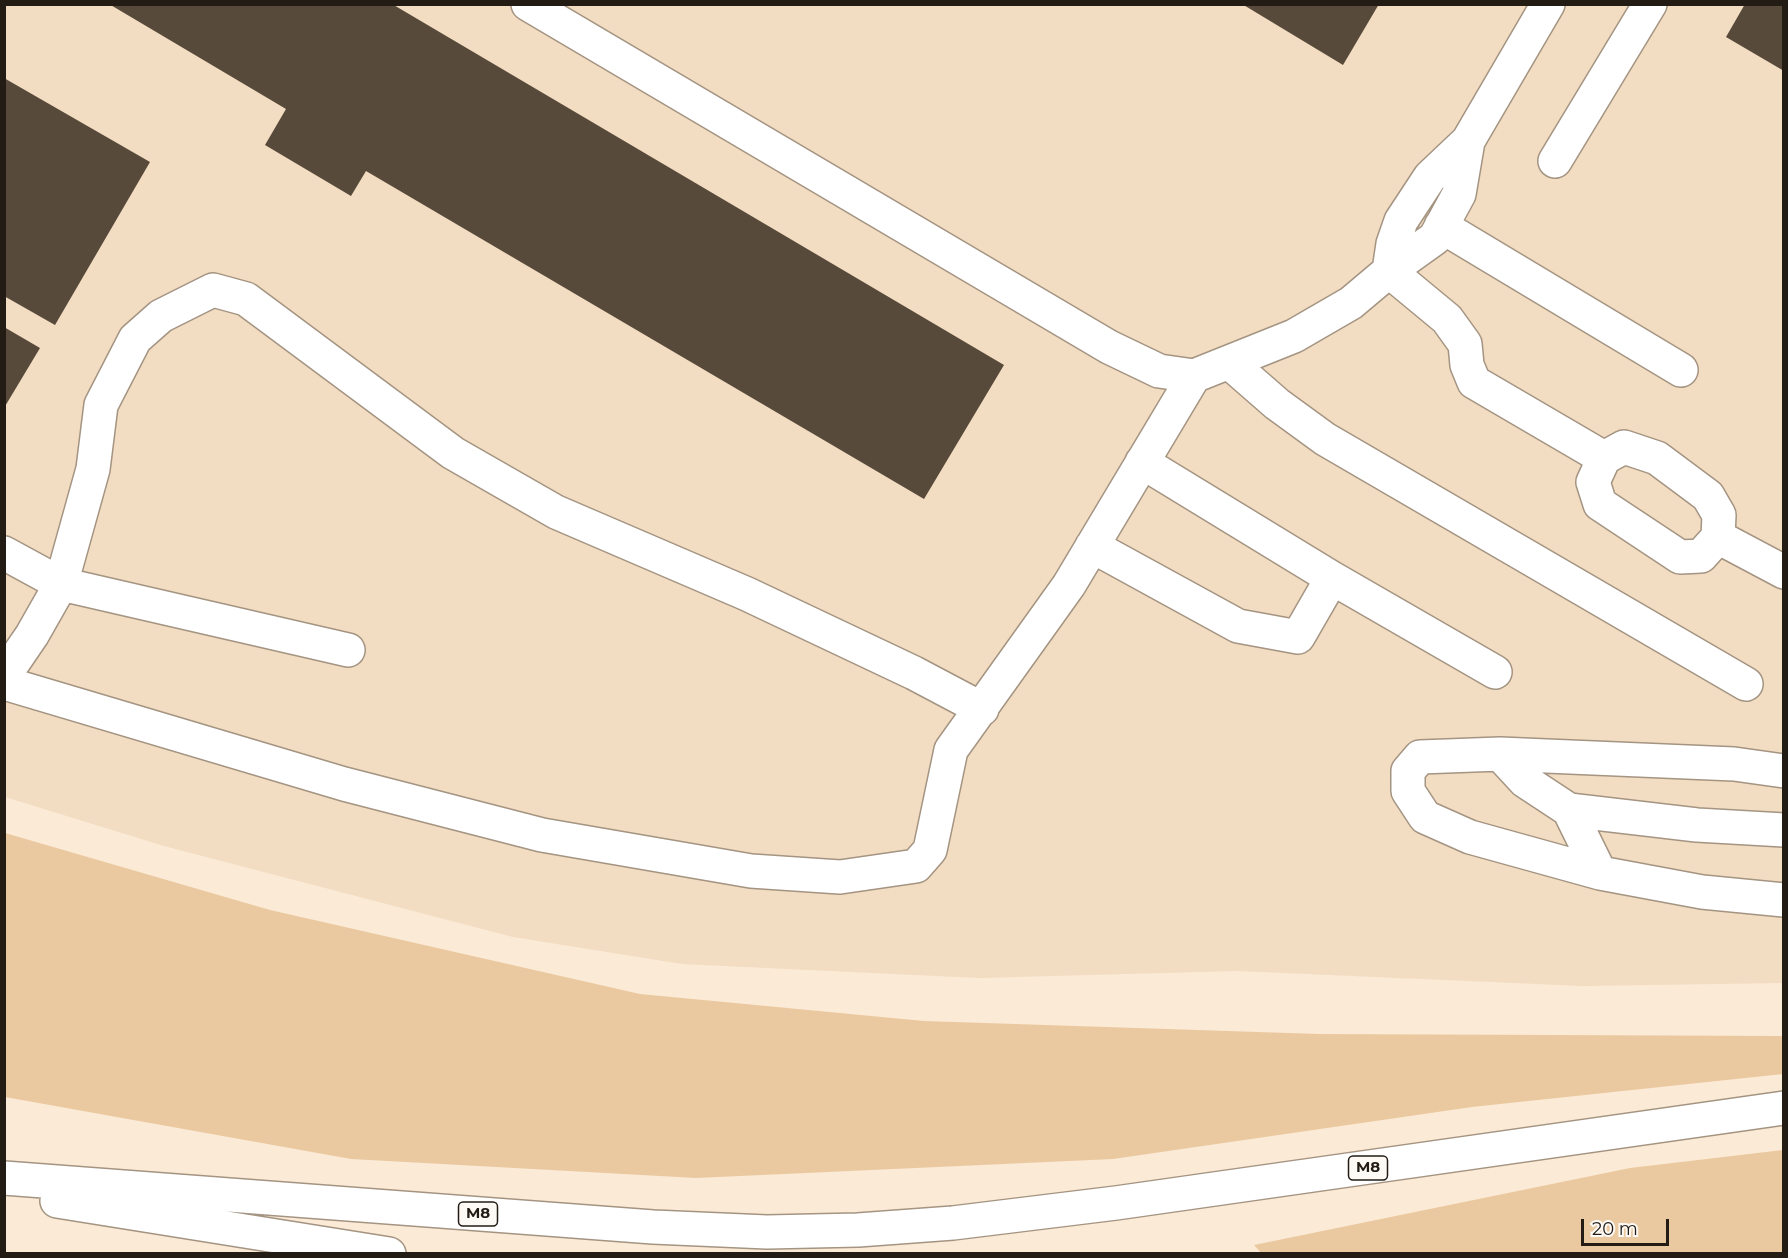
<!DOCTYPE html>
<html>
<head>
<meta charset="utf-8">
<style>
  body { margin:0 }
  #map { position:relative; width:1788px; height:1258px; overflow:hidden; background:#fbead6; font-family:Montserrat,sans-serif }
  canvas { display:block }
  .frame { position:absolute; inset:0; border:6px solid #221c15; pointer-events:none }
  .scale { position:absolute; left:1581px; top:1219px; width:88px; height:27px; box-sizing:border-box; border:3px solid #221c15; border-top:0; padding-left:8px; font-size:18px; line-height:21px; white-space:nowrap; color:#221c15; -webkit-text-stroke:4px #fdf9f5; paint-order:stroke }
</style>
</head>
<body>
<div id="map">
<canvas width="1788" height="1258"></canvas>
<div class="frame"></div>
<div class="scale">20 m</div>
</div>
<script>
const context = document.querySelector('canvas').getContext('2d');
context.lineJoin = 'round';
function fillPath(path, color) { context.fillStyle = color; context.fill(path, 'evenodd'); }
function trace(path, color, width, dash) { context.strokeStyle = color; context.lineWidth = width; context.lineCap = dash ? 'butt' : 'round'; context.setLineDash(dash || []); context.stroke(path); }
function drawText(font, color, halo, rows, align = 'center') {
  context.font = font + ' Montserrat,sans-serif'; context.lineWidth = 6; context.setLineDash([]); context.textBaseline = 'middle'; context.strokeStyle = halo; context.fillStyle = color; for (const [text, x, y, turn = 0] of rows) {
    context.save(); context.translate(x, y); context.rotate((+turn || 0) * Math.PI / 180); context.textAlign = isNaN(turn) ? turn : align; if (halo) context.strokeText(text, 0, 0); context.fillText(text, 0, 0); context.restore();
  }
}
const built = new Path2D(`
  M4 5H1783V983L1583 986 1237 971 979 978 682 964 513 937 164 846 5 797Z`);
const green = new Path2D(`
  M5 833 270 910 640 994 924 1021 1319 1034 1783 1036V1074L1472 1107 1113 1159 696 1178 351 1159 5 1097Z
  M1783 1150V1253L1262 1254 1254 1245 1630 1168Z`);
const building = new Path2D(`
  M109 4H392L1004 365 924 499 366 171 351 196 265 145 286 109Z
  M1242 4H1379L1343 65Z
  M1745 4H1784V71L1726 37Z
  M4 78 150 162 55 325 4 296Z
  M4 327 40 348 4 408Z`);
const minor = new Path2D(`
  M528 4 1109 347 1159 371 1194 376 1294 336 1351 303 1389 271 1435 238 1459 194 1468 141
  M1555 161 1650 4
  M1441 226 1681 370
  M1389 271 1393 244 1401 221 1430 177 1468 141 1548 4
  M1389 271 1447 319 1465 344 1467 365 1474 382 1604 458
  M1230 363 1277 404 1325 439 1746 684
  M1624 447 1657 458 1708 496 1719 515 1718 537 1701 556 1680 557 1600 504 1593 482 1604 458Z
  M1142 462 1332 578 1495 672
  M1718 537 1784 572
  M1092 546 1238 626 1298 637 1332 578
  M4 553 61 584 348 650
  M4 676 32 635 61 584 93 469 101 405 135 339 161 316 213 290 246 299 453 453 556 512 747 594 914 673 982 709
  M4 683 344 784 542 835 751 871 840 877 916 866 930 850 951 750 1069 585 1194 376
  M1500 754 1525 781 1569 810 1697 825 1784 830
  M1784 771 1734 764 1500 754 1420 757 1408 771V791L1425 817 1470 837 1600 873 1702 892 1784 900
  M1569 810 1600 873`);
const highway = new Path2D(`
  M4 1178 653 1227 767 1232 858 1230 953 1223 1116 1203 1784 1108
  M57 1201 389 1254`);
const shields = [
  [1368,1168,39],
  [478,1214,39]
];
const shieldNames = [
  ["M8",1368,1168],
  ["M8",478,1214]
];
fillPath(built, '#f2dcc2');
fillPath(green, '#ebc9a0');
fillPath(building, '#584a3a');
trace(minor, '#a49482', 36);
trace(highway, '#a49482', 36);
trace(minor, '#fff', 33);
trace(highway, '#fff', 33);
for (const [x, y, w] of shields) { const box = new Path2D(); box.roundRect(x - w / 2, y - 12, w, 24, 4.5); context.fillStyle = '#fdf9f5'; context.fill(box); trace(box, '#221c15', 1.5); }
drawText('bold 15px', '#221c15', null, shieldNames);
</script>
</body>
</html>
